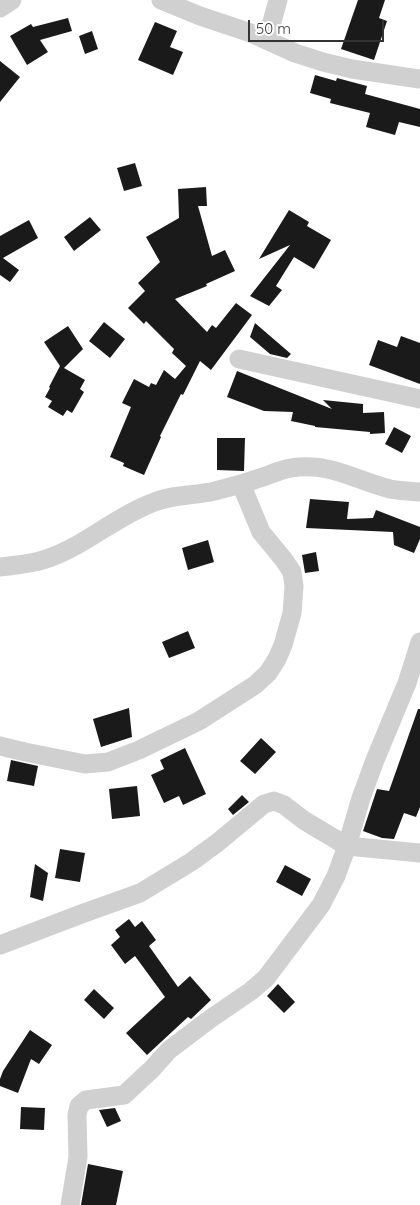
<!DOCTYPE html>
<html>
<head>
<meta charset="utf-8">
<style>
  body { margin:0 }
  #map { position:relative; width:420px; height:1205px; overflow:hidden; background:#fff; font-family:Quicksand,sans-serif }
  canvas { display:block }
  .scale { position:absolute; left:248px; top:20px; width:136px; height:22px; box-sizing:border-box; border:2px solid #333; border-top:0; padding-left:6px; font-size:15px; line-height:18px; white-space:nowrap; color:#333; -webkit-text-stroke:4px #fff; paint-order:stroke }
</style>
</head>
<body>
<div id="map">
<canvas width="420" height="1205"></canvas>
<div class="scale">50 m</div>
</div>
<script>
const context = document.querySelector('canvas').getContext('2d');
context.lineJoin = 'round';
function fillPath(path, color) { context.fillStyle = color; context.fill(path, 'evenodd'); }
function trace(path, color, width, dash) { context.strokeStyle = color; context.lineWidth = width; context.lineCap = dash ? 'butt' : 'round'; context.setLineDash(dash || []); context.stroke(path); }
const building = new Path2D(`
  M358 0H385L379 18 387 21 374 60 341 49Z
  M68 18 72 31 40 40 48 52 27 65 10 36 31 24 33 27Z
  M155 22 177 31 170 47 183 52 173 75 138 60Z
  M92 31 98 49 85 54 79 36Z
  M0 61 20 77 0 102Z
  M315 75 336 81 337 78 367 86 365 94 420 109V127L399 122 395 135 366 127 370 113 330 103 331 99 310 93Z
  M135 163 142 186 124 191 117 168Z
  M206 187 207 206H198L212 256 225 250 235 271 206 284 207 286 175 299 207 332 212 325 216 328 236 303 252 315 211 370 200 361 183 395 181 394 160 436 161 437 144 475 123 466 124 463 110 457 131 407 122 403 134 379 149 387 151 383 156 385 164 370 175 379 186 366 172 353 174 349 146 321 144 324 128 308 145 291 138 283 160 262 146 237 179 218 178 189Z
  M289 210 309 222 307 226 331 240 314 269 294 257 276 286 282 290 269 306 250 296 290 245 259 259Z
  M90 217 101 230 74 251 64 237Z
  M29 220 38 238 3 258 19 270 10 282 0 275V236Z
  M104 322 125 339 110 358 89 341Z
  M255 323 291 354 287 358 270 354 250 337Z
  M68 326 83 349 64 368 85 380 80 389 84 392 72 413 67 410 63 416 48 407 52 401 45 397 50 388 49 387 60 366 44 342Z
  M401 336 420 343V384L369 365 378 340 397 347Z
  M237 371 332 409 323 400 363 404V413L384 412 385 433 370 434V432L315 427V426L291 421 293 412 264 411 227 397Z
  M394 427 411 436 402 453 385 444Z
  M217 438H245L244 471 217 470Z
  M310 499 349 502 347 519 373 518 376 510 420 527V539L414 553 394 545 393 532 306 528Z
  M208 540 214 562 188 570 182 548Z
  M316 552 319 571 305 573 302 555Z
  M188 631 195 648 169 658 162 642Z
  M129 708 132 737 101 747 93 719Z
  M418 709H420V807L416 817 404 813 394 839 382 838 363 831 377 789 389 791Z
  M261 738 276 752 255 774 240 761Z
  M185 748 206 794 183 805 179 796 164 803 151 775 164 769 160 760Z
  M11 760 38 766 34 786 7 781Z
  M137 786 140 816 112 819 109 789Z
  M242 795 249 802 233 815 228 809Z
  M60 849 85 853 80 882 55 878Z
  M35 864 48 873 43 901 30 897Z
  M285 865 311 879 302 896 276 882Z
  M129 919 135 927 142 921 156 940 149 946 178 987 190 976 211 1000 191 1019 188 1017 147 1055 126 1033 165 997 135 956 125 964 111 945 120 937 115 930Z
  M278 984 295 1002 284 1013 267 996Z
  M94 989 114 1008 104 1019 84 1000Z
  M30 1030 52 1045 39 1064 31 1059 18 1093 0 1086V1079L3 1071Z
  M21 1107 45 1108 44 1130 20 1129Z
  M115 1108 121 1121 107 1127 99 1110Z
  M88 1164 123 1171 116 1205H81Z`);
const minor = new Path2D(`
  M161 0 200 16 251 33 295 53 323 62 352 69 420 79
  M0 8 12 0
  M267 40 278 0
  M239 359 420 399
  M0 567C16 565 34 564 49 558 86 545 115 517 152 503 171 494 194 496 215 491 232 487 249 482 266 476 274 473 283 469 291 468 331 462 354 480 390 489 399 491 410 491 420 492
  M0 746 25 752 85 764 108 762 139 750 199 721 255 685 268 673 277 659 283 645 292 613 294 586 292 572 284 560 261 532 241 484
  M0 945 84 913 140 893 191 862 217 843 264 804 274 801 284 805 305 821 347 846 420 853
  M70 1205 78 1157 77 1115 79 1106 86 1100 124 1095 152 1069 169 1050 210 1019 251 991 266 978 321 905 336 876 347 846 361 798 375 760 407 683 420 642`);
fillPath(building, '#1a1a1a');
trace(minor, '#d0d0d0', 19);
</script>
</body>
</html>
